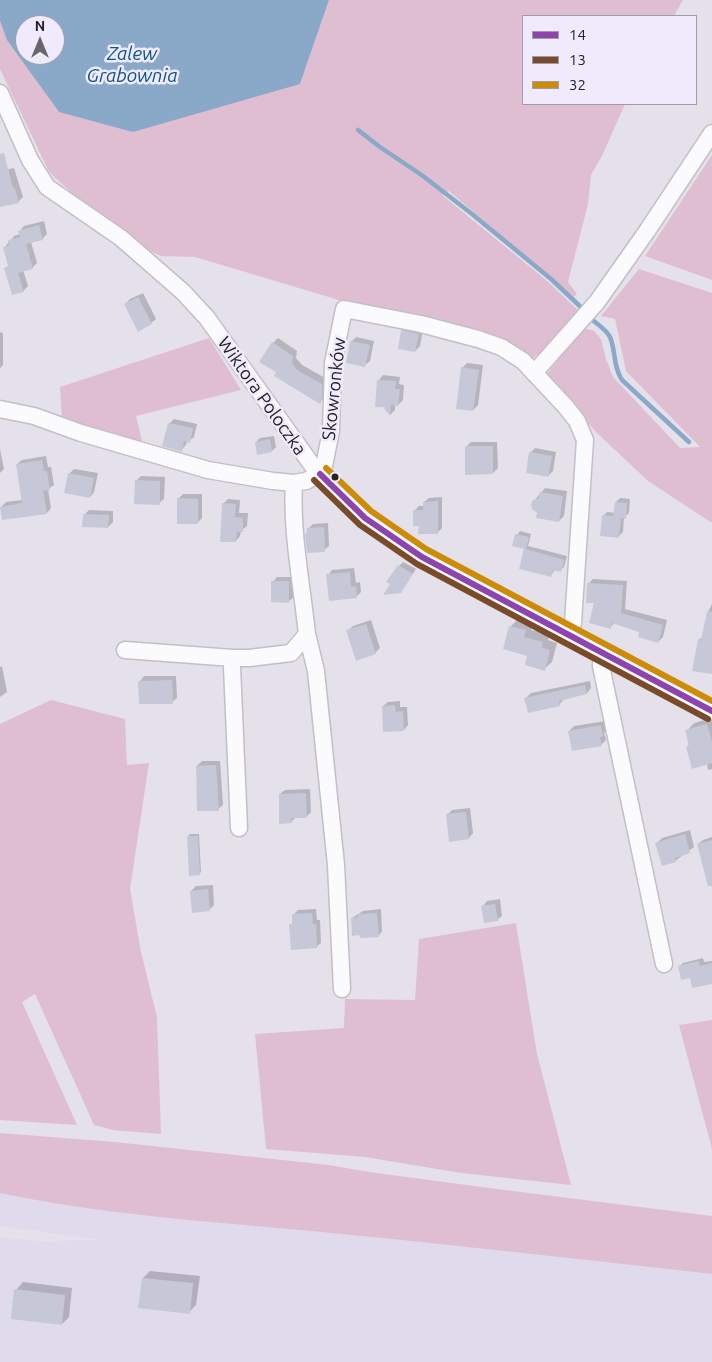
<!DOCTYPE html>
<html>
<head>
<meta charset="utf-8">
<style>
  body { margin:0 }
  #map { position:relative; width:712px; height:1362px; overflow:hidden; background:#e4e1eb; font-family:Ubuntu,sans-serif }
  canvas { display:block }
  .legend { position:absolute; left:522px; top:15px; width:175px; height:90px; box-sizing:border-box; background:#f0eafd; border:1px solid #9e9aa8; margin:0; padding:6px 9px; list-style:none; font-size:15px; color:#242229 }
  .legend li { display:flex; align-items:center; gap:10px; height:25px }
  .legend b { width:25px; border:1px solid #9e9aa8 }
  .north { position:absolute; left:15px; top:15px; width:50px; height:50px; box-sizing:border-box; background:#f0eafd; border:1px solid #9e9aa8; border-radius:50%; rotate:0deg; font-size:14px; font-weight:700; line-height:20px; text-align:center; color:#242229 }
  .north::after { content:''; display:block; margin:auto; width:18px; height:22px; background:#67656d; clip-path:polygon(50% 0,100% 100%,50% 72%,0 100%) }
</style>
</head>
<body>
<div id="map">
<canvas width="712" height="1362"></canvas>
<ul class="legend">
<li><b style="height:6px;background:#8e44ad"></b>14</li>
<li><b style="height:6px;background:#7a4b2a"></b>13</li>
<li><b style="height:6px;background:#cd8c08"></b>32</li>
</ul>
<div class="north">N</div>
</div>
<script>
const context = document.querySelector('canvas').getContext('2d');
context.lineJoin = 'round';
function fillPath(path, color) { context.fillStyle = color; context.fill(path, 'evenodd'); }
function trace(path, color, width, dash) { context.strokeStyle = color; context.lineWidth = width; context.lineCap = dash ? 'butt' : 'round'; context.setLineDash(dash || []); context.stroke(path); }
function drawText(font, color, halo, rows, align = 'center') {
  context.font = font + ' Ubuntu,sans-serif'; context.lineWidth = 5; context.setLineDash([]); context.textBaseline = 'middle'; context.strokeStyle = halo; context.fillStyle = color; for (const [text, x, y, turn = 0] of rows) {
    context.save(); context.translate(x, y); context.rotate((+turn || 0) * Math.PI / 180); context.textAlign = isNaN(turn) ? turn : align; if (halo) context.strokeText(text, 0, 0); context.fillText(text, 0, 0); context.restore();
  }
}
const built = new Path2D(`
  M0 1193 42 1202 165 1217 488 1248 712 1274V1362H0V1237L38 1241 100 1240 0 1226Z`);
const green = new Path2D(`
  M329 0H683L674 16H523V104H625L602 156 591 175 588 204 568 282 577 294 573 297 449 191 442 195 546 280 581 313 547 347 533 358 195 257 161 256 121 238 49 172 0 69V21L8 40 59 112 300 84Z
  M712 155V280L645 256Z
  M639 269 712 293V523L648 481 596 432 546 375 584 328 594 331 601 339 606 359 613 377 680 448 700 447 626 371 615 319 601 316Z
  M209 338 241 390 136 416 143 445 62 420 60 387Z
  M51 700 125 719 127 765 149 763 130 889 141 952 157 1017 161 1134 113 1130 94 1125 35 994 22 1002 77 1125 0 1120V724Z
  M516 923 537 1054 571 1185 461 1173 365 1157 266 1149 255 1034 344 1028 345 999 415 1000 419 939Z
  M712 1020V1149L679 1025Z
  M0 1133 115 1142 329 1165 369 1172 497 1189 712 1216V1274C578 1259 445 1244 311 1231 207 1221 102 1215 0 1193Z`);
const water = new Path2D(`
  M0 0H329L300 84 133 132 59 112 7 40 0 21ZM25 25H55V55H25Z`);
const shadow = new Path2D(`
  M14 168 23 197 18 202 0 206V171Z
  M44 221 47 234 42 239 31 242 37 263 32 268 23 270 28 286 23 291 6 268 9 265 4 248 14 236 20 234V231L24 226Z
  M143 293 156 319 151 323 125 304 130 299Z
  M407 326 423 329 420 346 415 351 403 331Z
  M0 332 3 333V365L0 368Z
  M356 337 374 341 370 361 365 365 351 342Z
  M278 338 297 351 296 358 302 365 327 379 324 398 320 403 278 372 273 343Z
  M467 363 483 365 478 405 473 410 462 368Z
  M383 375 400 377 399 384 404 385 403 400 398 405 395 404V410L390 415 383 406 379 380Z
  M174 419 197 424 194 437 189 441H187L186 445 181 450 169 424Z
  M274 436 276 447 272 451 256 442 260 438Z
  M471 442H497L498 468 493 473 466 447Z
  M535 448 556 452 553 471 548 476 530 453Z
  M0 449 4 469 0 473Z
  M46 456 48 467H51L54 485 48 489 51 508 47 513 1 507 6 502 22 500 17 464 22 460Z
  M74 469 98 473 94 492 90 497 69 474Z
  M141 476 165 477 164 499 159 503 136 481Z
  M545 488 567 491 564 516 559 521 538 512 534 501Z
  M183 494H202V518L197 523 178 499Z
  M442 497V528L437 533 420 524 414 511 419 506H424V502L429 498Z
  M620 498 630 499 629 513 624 517 623 532 619 536 603 516 607 512 615 513 616 502Z
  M228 499 240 500 239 513H248L247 526 241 531 240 536 236 541 223 504Z
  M89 510 113 511V522L108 527 84 515Z
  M328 523 329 546 324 550 306 534 308 529 313 524Z
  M520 531 531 534 528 546 567 556 564 567 560 570 555 569 551 576 521 568 526 548 517 535Z
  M403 562 416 569 401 591 392 584 399 566Z
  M354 568 356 583 360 582 361 592 356 597 328 575 332 570Z
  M277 577H294V597L289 601 273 582Z
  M593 579 627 581 625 609 667 620 663 637 658 642 641 631 615 623 610 627 595 602 589 583Z
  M712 604V672L699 640 703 636 708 612Z
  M518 619 532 623 531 630 550 634 548 640 557 643 552 662 544 669 529 655 505 648 511 626Z
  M371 620 380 648 375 653 348 631 353 626Z
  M2 666 7 692 0 697V667Z
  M144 676H176L177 698 172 702 140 681Z
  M590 681 591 688 587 693 564 699 559 705 526 698 531 693Z
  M400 701V707H407L408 725 404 730 383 706 388 702Z
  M712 718V769L708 770 707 763 687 747 690 744 687 731 694 723Z
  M606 721 607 730 604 733 606 740 601 745 569 731 574 726Z
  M202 761H220L223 805 218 809 197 766Z
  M310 789 311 812 306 817H296L291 822 280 794 285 790Z
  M470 808 473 833 469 838 447 815 452 810Z
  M690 830 694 847 675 861 657 843 662 838Z
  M190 834H199L201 872 199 874 188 836Z
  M712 837V865L698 844 703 840Z
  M213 885 214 905 209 910 191 891 196 886Z
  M500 899 502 916 497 920 483 906 487 901Z
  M316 909 317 920H320L321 943 316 947 291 925 293 922V915L298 910Z
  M381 909 382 932 378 936 352 918 363 911Z
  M703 958 704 962 712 961V982L679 967 683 963Z
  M150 1271 200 1276 196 1305 189 1312 143 1278Z
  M23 1282 72 1288 69 1317 62 1324 16 1290Z`);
const stream = new Path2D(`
  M358 130 380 147 423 176 472 214 551 279 584 310
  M590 318C597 324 606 329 610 337 616 351 613 367 622 380L689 442`);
const building = new Path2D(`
  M4 153 13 188H15L19 203 0 207V154Z
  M39 225 43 240 26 244 33 269 18 273 24 292 12 295 4 268 8 266 3 247 9 246 8 240 20 237 18 231Z
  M138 297 152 324 138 332 124 304Z
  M401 330 419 334 415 352 398 349Z
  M350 341 370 345 365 367 346 363Z
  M272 342 293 356 292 363 297 370 322 384V401L320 404 274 376 276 372 259 362Z
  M461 367 479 370 473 411 456 409Z
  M377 380 396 381 395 389H400L398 406 391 405 390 416 383 407H375Z
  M168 423 193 428 190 443 184 441 182 452 162 446Z
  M270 439 272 452 257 455 255 442Z
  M465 446H493V474L465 475Z
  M529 452 552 456 548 477 526 473Z
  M42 460 44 471H47L50 491 43 490 47 514 2 520 0 507 22 503 16 464Z
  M68 473 94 478 90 498 64 493Z
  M135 480 160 481V505L134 504Z
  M540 492 563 496 559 522 536 518 537 513 532 509 531 504 533 500 539 498Z
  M177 498 198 499V524H177Z
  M438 501V534H418L419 526H413V510H423V502Z
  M615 502 627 503 626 519 621 518 619 538 600 536 602 515 613 516Z
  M222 503 236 504 235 517 243 518V532H237L236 542H220Z
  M83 514 109 515 108 528 82 527Z
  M324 527 325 552 307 553 305 534H307V528Z
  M515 534 529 537 526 549 564 560 561 572 553 570 551 577 519 569 524 549 512 546Z
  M398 565 413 574 401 593 383 595 390 584 386 582Z
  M350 572 351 587 356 586 357 598 329 601 326 574Z
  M271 581H289V603L271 602Z
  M587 583 623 585 621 613 663 625 658 643 638 637 639 632 612 623 611 629 589 623 594 603H586Z
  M707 611 712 612V674L692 671 698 639 701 640Z
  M366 624 376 654 356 661 346 630Z
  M509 626 526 630 524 637 543 642 542 648 550 650 545 671 525 665 527 656 503 649Z
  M172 680 173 704H139L138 681Z
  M585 685 587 694 559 701 560 706 528 713 524 698Z
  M395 705 396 712 403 711 404 731 383 732 382 706Z
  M707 724 712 741V763L692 769 686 747 689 746 685 730Z
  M601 725 603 736 600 737 602 746 572 751 568 731Z
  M216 765 219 811H197L196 766Z
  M306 793 307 818H291L292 823 279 824V794Z
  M466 812 469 839 449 842 446 814Z
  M685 834 690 853 675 858 676 862 662 866 655 843Z
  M187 836H198L200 875 189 876Z
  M712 840V886H708L697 844Z
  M208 889 210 911 192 913 190 891Z
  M495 904 498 921 484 923 481 906Z
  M312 913 313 924H316L317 948 291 950 289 924H292V914Z
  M377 913 379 937 360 938 359 935 352 936 351 918 358 917V914Z
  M699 961 700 966 712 963V984L692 988 690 978 681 980 678 966Z
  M142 1278 193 1283 190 1314 138 1308Z
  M14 1289 65 1295 62 1325 11 1319Z`);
const minor = new Path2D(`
  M0 93 30 160 47 187 121 238 183 292 207 318 312 465 355 510 394 539 453 574 712 711
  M534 373 597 302 647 231 712 133
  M0 409 34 416 81 433 208 470 273 481 294 483 306 481 320 474 324 466 331 431 333 363 344 309 421 324 478 339 501 347 523 361 566 407 577 421 585 440 573 623 570 637
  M294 483C291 531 302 586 307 634
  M125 650 233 658
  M601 653V666L664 964
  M239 828 232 667 233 658H249L291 653 307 634 316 671 336 865 342 989`);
const bus1 = new Path2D(`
  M320 474 365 518 422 557 712 711`);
const bus2 = new Path2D(`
  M314 480 360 525 417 564 708 719`);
const bus3 = new Path2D(`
  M326 468 371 511 426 549 712 701`);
const markers = [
  [335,477,4.5,"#242229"]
];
const streetNames = [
  ["Skowronków",334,389,-84],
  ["Wiktora Poloczka",262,396,55]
];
const waterNames = [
  ["Zalew",132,54],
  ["Grabownia",132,76]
];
fillPath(built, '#e0daed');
fillPath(green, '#e0bed1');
fillPath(water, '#8aa8c7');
fillPath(shadow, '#0003');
trace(stream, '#8aa8c7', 4.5);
fillPath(building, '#c7c8d7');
trace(minor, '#c2bfc7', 19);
trace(minor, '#fbfafc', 16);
trace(bus1, '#8e44ad', 6);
trace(bus2, '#7a4b2a', 6);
trace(bus3, '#cd8c08', 6);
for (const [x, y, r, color] of markers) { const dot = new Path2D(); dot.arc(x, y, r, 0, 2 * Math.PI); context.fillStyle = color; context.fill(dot); trace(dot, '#f0eafd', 2); }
drawText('18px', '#242229', '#f0eafd', streetNames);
drawText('italic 19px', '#0d5489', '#f0eafd', waterNames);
</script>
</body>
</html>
